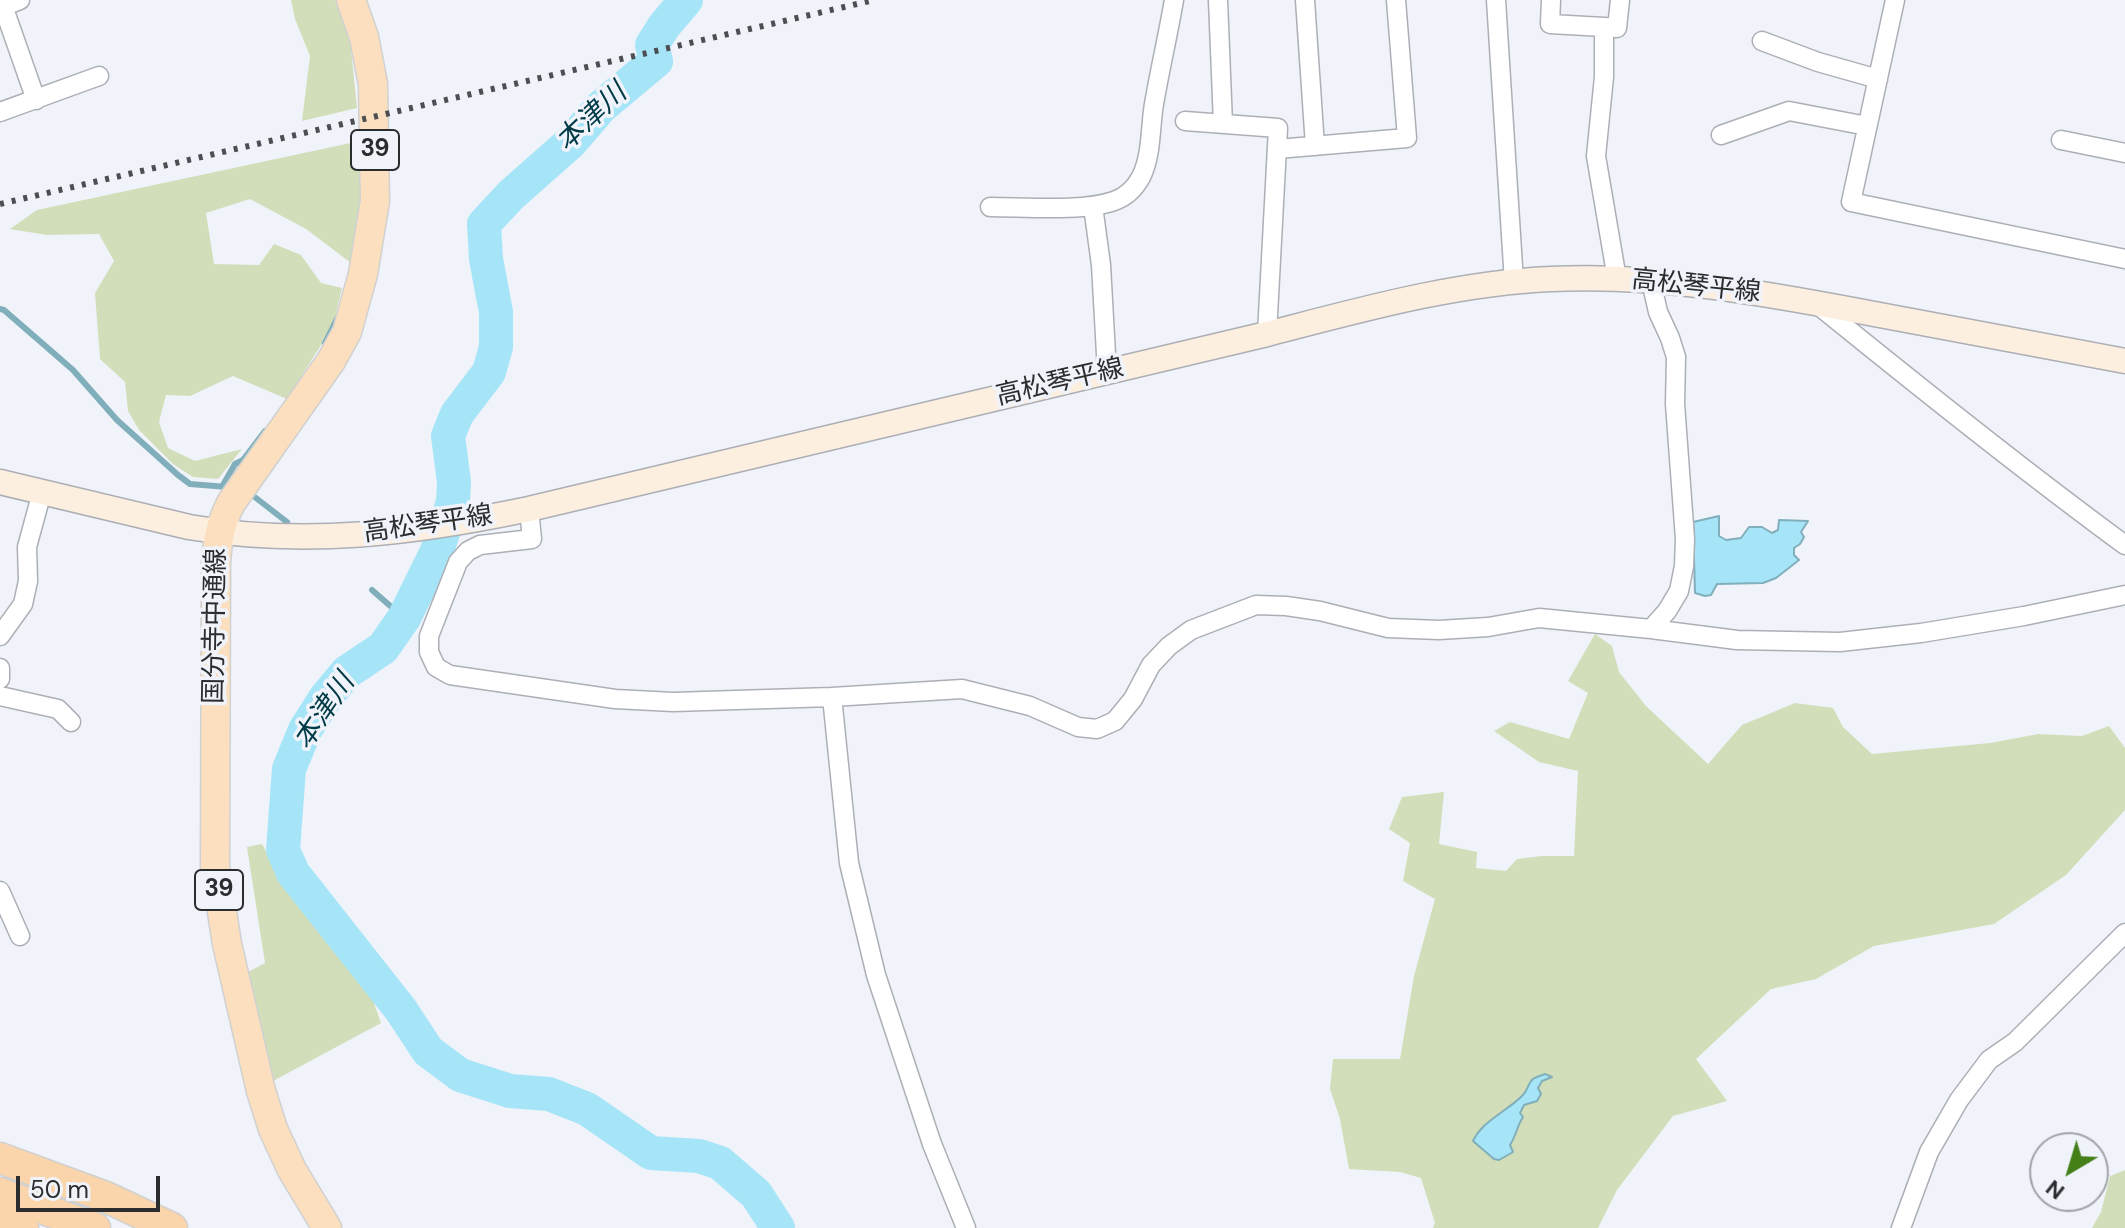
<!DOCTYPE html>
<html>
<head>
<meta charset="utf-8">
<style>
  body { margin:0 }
  #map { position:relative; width:2125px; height:1228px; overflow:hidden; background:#f0f3fa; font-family:"DM Sans",sans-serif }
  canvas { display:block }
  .north { position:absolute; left:2029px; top:1132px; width:80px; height:80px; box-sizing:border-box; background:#f0f3fa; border:2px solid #a1a3a8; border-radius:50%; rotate:218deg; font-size:22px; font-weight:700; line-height:32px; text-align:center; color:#2b2c2e }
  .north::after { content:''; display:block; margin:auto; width:28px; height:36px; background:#457f18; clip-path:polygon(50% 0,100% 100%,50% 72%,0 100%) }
  .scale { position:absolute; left:16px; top:1176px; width:144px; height:36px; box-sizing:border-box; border:4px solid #2b2c2e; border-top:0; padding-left:10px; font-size:24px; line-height:28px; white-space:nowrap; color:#2b2c2e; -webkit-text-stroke:6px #f0f3fa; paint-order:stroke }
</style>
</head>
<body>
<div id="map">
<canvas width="2125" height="1228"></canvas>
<div class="north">N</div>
<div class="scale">50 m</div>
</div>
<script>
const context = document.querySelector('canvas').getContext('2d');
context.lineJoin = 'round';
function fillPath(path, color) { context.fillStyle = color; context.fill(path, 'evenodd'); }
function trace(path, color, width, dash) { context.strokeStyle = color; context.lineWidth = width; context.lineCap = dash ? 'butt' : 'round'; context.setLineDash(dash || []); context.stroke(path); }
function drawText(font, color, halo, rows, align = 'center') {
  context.font = font + ' "DM Sans","Noto Sans JP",sans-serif'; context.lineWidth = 7; context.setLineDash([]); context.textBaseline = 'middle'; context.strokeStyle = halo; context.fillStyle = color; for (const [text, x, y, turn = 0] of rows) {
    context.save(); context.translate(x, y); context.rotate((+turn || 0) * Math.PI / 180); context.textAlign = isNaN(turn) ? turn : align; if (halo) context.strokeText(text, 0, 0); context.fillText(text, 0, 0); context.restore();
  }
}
const green = new Path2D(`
  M291 0H335L350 39 357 108 302 121 310 56 295 19Z
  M360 141V224L355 266 306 229 250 199 206 213 214 264 259 265 274 244 301 255 321 283 342 288 333 326 287 399 233 376 190 396 166 395 159 422 168 448 195 461 242 449 218 479 193 477 173 464 139 430 128 411 125 382 100 359 95 293 114 261 99 234 47 235 10 229 37 210Z
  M1595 634 1612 646 1619 672 1646 706 1708 764 1742 725 1795 703 1833 708 1843 727 1872 754 1990 743 2038 734 2082 736 2109 726 2125 748V810L2066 875 1994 924 1874 946 1816 979 1771 989 1696 1059 1727 1101 1673 1116 1617 1190 1598 1228H1433L1435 1223 1421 1178 1400 1172 1349 1169 1340 1119 1330 1089 1333 1059H1400L1414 976 1435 899 1403 881 1410 843 1389 829 1402 797 1444 792 1439 844 1477 852 1476 868 1506 871 1517 859 1542 856H1574L1578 771 1539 762 1494 731 1510 722 1569 739 1588 693 1568 681Z
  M262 844 285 886 366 981 381 1023 273 1081 248 972 265 963 247 847Z
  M2125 1170V1228H2092L2101 1212 2110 1176Z`);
const water = new Path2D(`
  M1719 516V536L1726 540 1741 538 1749 527H1762L1772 533 1778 530 1779 520 1808 521 1801 532 1804 537 1800 544 1794 548V555L1799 560 1776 578 1763 583 1717 584 1711 595 1705 596 1695 593 1693 522Z
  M1545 1074 1552 1077 1542 1081 1538 1088 1541 1094 1537 1101 1524 1105 1520 1113 1523 1117C1517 1126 1516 1136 1510 1145L1513 1152 1499 1160 1494 1159 1473 1141C1482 1121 1509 1110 1523 1095 1528 1090 1528 1083 1533 1079 1536 1077 1542 1075 1545 1074Z`);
const stream = new Path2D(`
  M0 309 4 310 73 370 117 420 178 475 190 484 227 487
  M325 343 338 317
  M223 485 235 464 243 460 265 431
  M256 498 287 522
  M372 590 404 618`);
const river = new Path2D(`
  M686 0 664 26 652 45 656 61 601 107 571 142 511 195 484 224 486 259 496 312V347L489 372 457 414 448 436 454 482 453 502 437 551 404 618 383 648 347 672 326 697 305 730 289 769 283 850 293 873 401 1010 428 1051 460 1075 510 1091 549 1094 587 1109 651 1153 699 1156 720 1163 756 1194 778 1228`);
const minor = new Path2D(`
  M1 0 36 100
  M1218 0 1223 124
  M1305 0 1315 146
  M1496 0 1514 282
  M1551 0 1550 24 1604 27
  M1895 0 1851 202 2125 259
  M0 8 20 0
  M1762 41 1818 62 1878 79
  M0 112 99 76
  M1185 121 1278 128 1267 334
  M1721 135 1789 111 1867 126
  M2061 140 2125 153
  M1277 149 1407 138 1396 0
  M1093 206 1101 265 1107 372
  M990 207C1025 207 1083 212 1114 201 1126 197 1135 188 1141 177 1152 155 1150 127 1154 104 1160 69 1168 35 1174 0
  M1617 279 1596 156 1604 77V27L1617 28 1620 0
  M1818 305C1919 387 2020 468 2125 545
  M529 509 532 539 480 545 468 551 458 562 429 636V652L436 667 450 675 615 699 673 702 832 697 962 689 1030 706 1078 727 1097 729 1115 721 1133 699 1151 665 1169 646 1191 630 1256 605 1286 606 1320 611 1388 628 1439 630 1488 627 1539 618 1651 629 1737 640 1840 642 1921 633 2024 616 2125 595
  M1651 629 1667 611 1679 591 1684 566 1685 539 1675 404 1676 357 1670 338 1658 312 1651 281
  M0 636 23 604 28 581 27 547 42 492
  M0 668V679
  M0 696 58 709 71 722
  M832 697 849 863 876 975 932 1144 966 1228
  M0 891 20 936
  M1901 1228 1929 1152 1959 1100 1989 1060 2015 1042 2125 933`);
const secondary = new Path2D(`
  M0 482 189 527C304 547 415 533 529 509L1267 334C1360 310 1455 283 1551 279 1659 274 1764 293 1869 313 1955 329 2040 345 2125 361`);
const primary = new Path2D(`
  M327 1228 292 1170 273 1129 261 1091 227 944 215 867 216 562C218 538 220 525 231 503L331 361 347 332 363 274 375 201 373 84 364 37 351 0`);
const trunk = new Path2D(`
  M0 1158 106 1197 172 1228
  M0 1193 95 1228
  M0 1220 23 1228`);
const rail = new Path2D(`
  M0 204 874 0`);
const shields = [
  [375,150,48],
  [219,890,48]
];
const shieldNames = [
  ["39",375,150],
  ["39",219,890]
];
const streetNames = [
  ["高松琴平線",1696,287,6],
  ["高松琴平線",1060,383,-13],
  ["高松琴平線",428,525,-8],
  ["国分寺中通線",216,626,-89]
];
const waterNames = [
  ["本津川",592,118,-43],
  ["本津川",325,712,-56]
];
fillPath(green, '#d2deb9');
fillPath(water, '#a6e5f8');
trace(water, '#81aebb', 2);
trace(stream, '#81aebb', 6);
trace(river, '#a6e5f8', 34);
trace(minor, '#acafb5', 21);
trace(secondary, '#acafb5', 27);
trace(primary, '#d0d1d1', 31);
trace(trunk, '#d0d1d1', 33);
trace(minor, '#fff', 18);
trace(secondary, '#fdefdf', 24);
trace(primary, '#fbdfbf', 28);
trace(trunk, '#fad4aa', 30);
trace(rail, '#4d4e51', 6, [4, 8]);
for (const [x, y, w] of shields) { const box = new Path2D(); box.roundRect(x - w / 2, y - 20, w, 40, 6); context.fillStyle = '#f0f3fa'; context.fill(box); trace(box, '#2b2c2e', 2); }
drawText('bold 24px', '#2b2c2e', null, shieldNames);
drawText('26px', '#2b2c2e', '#f0f3fa', streetNames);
drawText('italic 28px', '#003a47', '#f0f3fa', waterNames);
</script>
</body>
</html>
